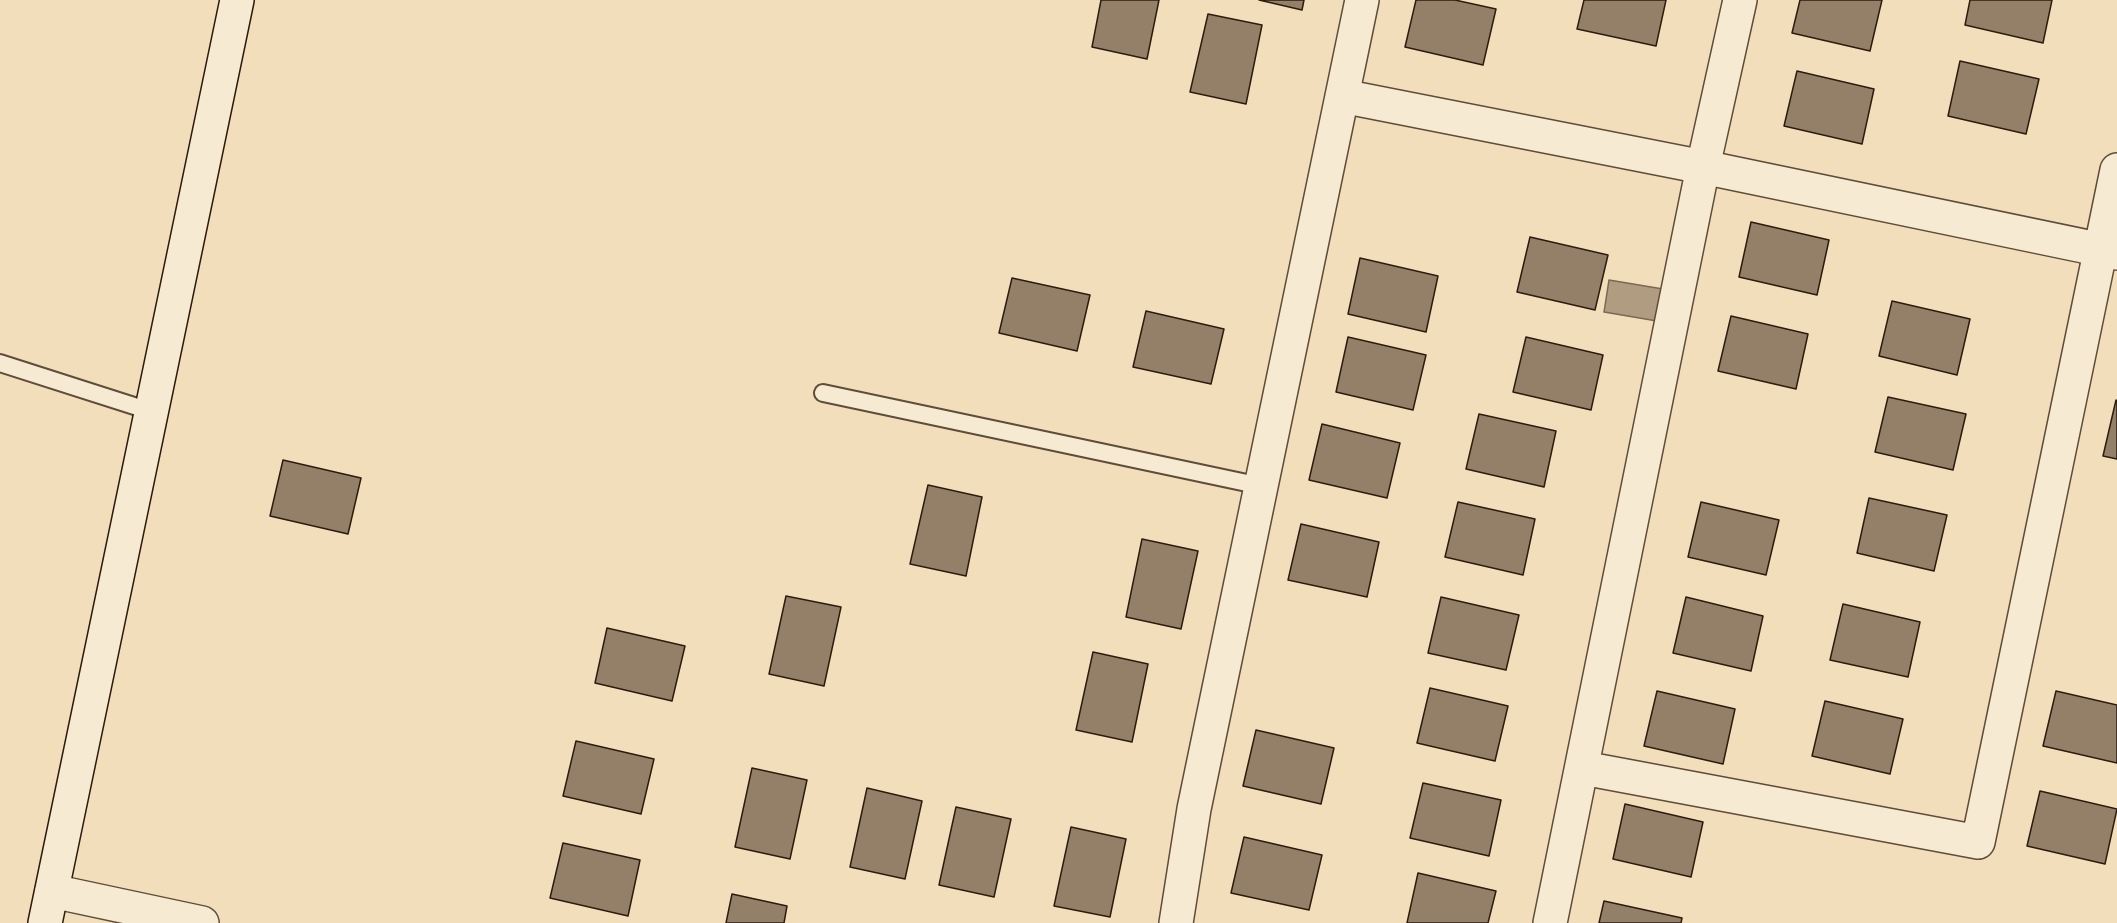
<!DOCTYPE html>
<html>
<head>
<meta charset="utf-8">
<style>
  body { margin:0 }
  canvas { display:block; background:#f3debb }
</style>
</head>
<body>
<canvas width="2117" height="923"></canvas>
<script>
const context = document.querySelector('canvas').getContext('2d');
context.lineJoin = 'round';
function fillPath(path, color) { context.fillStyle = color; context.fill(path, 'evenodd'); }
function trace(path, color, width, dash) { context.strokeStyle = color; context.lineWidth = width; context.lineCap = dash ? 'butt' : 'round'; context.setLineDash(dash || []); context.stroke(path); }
const water = new Path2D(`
  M1609 280 1663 289 1657 321 1604 312Z`);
const building = new Path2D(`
  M1101 0H1159L1147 59 1092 47Z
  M1259 0H1304L1302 10Z
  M1416 0H1455L1496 9 1483 65 1405 47Z
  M1584 0H1666L1656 46 1577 29Z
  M1800 0H1882L1870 51 1792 33Z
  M1970 0H2052L2043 43 1965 25Z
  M1208 14 1262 25 1246 104 1190 92Z
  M1960 61 2039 79 2026 134 1948 116Z
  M1797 71 1874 89 1862 144 1784 126Z
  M1751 222 1829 240 1817 295 1739 277Z
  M1530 237 1608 255 1595 310 1517 292Z
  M1360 258 1438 276 1426 332 1348 314Z
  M1012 278 1090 295 1077 351 999 333Z
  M1892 301 1970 319 1957 375 1879 356Z
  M1146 311 1224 329 1211 384 1133 367Z
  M1731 316 1808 334 1796 389 1718 371Z
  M1348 337 1426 355 1413 410 1336 392Z
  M1526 337 1603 355 1591 410 1513 392Z
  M1888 397 1966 414 1953 470 1875 452Z
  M2116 400 2117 401V459L2103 456Z
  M1479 414 1556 431 1544 487 1466 469Z
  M1322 424 1400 443 1387 498 1309 480Z
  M283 460 361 478 348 534 270 516Z
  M928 485 982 497 966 576 910 564Z
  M1869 498 1947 515 1934 571 1857 553Z
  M1458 502 1535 519 1523 575 1445 557Z
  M1701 502 1779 520 1766 575 1688 557Z
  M1301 524 1379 542 1367 597 1288 580Z
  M1142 539 1198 551 1181 629 1126 617Z
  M786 596 841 607 824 686 769 674Z
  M1441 597 1519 615 1506 670 1428 653Z
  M1686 597 1763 616 1751 671 1673 653Z
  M1843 604 1920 622 1908 677 1830 660Z
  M607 628 685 646 672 701 595 683Z
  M1093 652 1148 664 1132 742 1076 730Z
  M1430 688 1508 706 1495 761 1417 743Z
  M1657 691 1735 709 1723 764 1644 746Z
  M2056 691 2117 705V763L2043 746Z
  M1825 701 1903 719 1890 774 1812 756Z
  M1256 730 1334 748 1321 804 1243 786Z
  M576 741 654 759 641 814 563 796Z
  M752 768 807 780 790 859 735 847Z
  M1423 783 1501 800 1489 856 1410 838Z
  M867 788 922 801 905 879 850 867Z
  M2040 791 2117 809 2105 864 2027 846Z
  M1625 804 1703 822 1691 877 1613 859Z
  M956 807 1011 819 994 897 939 885Z
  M1071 827 1126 839 1110 917 1054 906Z
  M1244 837 1322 855 1309 910 1231 893Z
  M563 843 640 860 628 916 550 898Z
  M1418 873 1496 891 1488 923H1407Z
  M732 894 787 906 784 923H726Z
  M1604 901 1682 918 1681 923H1599Z`);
const service = new Path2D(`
  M0 363 153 412
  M823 393 1261 486`);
const minor = new Path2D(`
  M1342 96 1703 167 2117 253
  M1583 768 1978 842 2117 170
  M52 891 202 923
  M1176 923 1194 809 1362 0
  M1550 923 1703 167 1740 0`);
const secondary = new Path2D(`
  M45 923 237 0`);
fillPath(water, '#b09c81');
trace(water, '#7c6854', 1.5);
fillPath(building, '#948069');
trace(building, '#2e1b10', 1.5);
trace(service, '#5f4c3b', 20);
trace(minor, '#5f4c3b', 36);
trace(secondary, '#2e1b10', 36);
trace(service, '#f7ead3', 16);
trace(minor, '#f7ead3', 33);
trace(secondary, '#f7ead3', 33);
</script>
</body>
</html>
